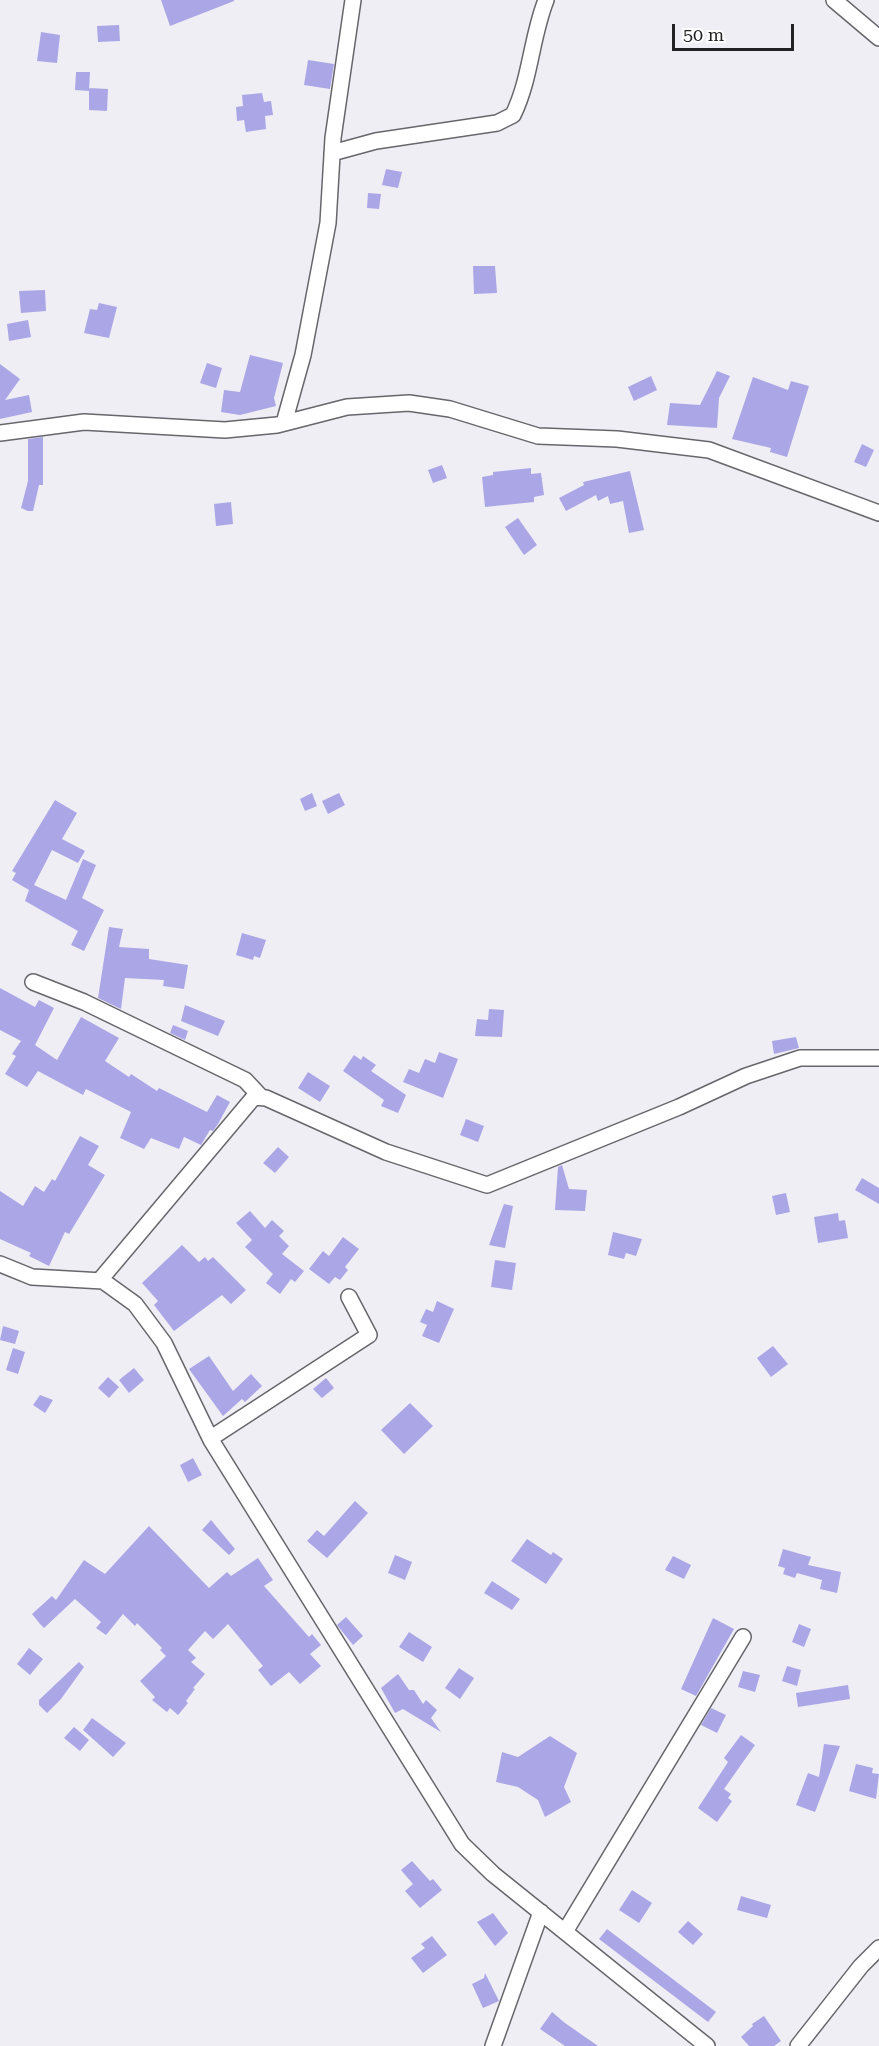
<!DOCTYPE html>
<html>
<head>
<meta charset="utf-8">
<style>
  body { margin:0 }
  #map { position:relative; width:879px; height:2046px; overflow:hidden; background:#efeef5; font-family:"Roboto Serif",serif }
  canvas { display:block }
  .scale { position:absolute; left:672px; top:24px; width:122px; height:27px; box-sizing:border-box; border:3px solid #222225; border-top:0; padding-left:8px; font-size:18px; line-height:21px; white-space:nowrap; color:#222225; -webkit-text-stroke:4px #fff; paint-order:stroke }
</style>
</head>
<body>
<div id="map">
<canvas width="879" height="2046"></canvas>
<div class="scale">50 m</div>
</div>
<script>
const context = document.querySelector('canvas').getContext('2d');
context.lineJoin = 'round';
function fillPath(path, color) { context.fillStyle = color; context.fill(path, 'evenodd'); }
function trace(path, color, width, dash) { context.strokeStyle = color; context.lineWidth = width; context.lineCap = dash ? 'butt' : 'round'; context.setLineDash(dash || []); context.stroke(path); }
const building = new Path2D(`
  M161 0H234V1L170 26Z
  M119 25 120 41 98 42 97 26Z
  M41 32 60 35 57 63 37 61Z
  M308 60 334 64 330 89 304 85Z
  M76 72H90L89 91 75 90Z
  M89 88 108 89 107 111 89 110Z
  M262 93 264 102 271 101 273 115 265 116 266 129 246 132 244 120 237 121 236 107 243 106 242 95Z
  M386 169 402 172 398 188 382 185Z
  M368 193 381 194 379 209 367 208Z
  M473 266H495L497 293 474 294Z
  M45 290 46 311 21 313 19 291Z
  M99 303 117 307 109 338 84 333 90 309 97 310Z
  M28 320 31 337 9 341 7 324Z
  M250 355 283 363 274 398 276 406 240 415 221 412 224 390 240 392Z
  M207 363 222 368 216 388 200 383Z
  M0 364 20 379 5 400 29 395 32 412 0 419Z
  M717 371 730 376 719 398 717 428 667 425 670 403 700 405Z
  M651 376 657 390 634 401 628 387Z
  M753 377 788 390 791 381 809 386 787 457 770 452 771 448 732 439Z
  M43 437V485H39L33 511H28L21 508 28 481V439Z
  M862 444 874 450 866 467 854 462Z
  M442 465 447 478 433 483 428 470Z
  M531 468V474L541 473 544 495 534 497V502L485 507 482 477 493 475V472Z
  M630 471 644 530 629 533 623 501 610 504 608 496 598 501 596 495 566 511 559 498 584 485 583 482Z
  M231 502 233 524 216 526 214 504Z
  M518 518 537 545 524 555 505 527Z
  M312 793 317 806 305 811 300 799Z
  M339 793 345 805 328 814 322 801Z
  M55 800 77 813 62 839 85 851 78 863 52 850 34 885 66 900 83 859 96 865 82 898 104 910 84 951 71 945 78 931 25 901 29 890 12 880 16 873 12 871Z
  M109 927 123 929 119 947 149 949V959L188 965 184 989 163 986 164 980 125 978 121 1009 98 998Z
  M242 933 266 940 260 958 254 956 253 960 236 955Z
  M0 988 35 1007 39 1000 54 1008 35 1045 57 1060 81 1017 119 1038 105 1061 129 1077 131 1074 157 1091 159 1088 207 1112 217 1095 230 1102 218 1124 213 1131 210 1130 201 1145 184 1137 179 1149 151 1138 144 1149 120 1138 131 1112 86 1089 83 1095 38 1071 27 1087 5 1074 16 1056 12 1054 21 1041 0 1030Z
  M185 1005 225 1021 218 1036 181 1021Z
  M489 1009 504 1010 502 1037 475 1036 477 1019 488 1020Z
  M173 1025 188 1031 185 1040 170 1033Z
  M796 1037 799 1048 774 1054 772 1041Z
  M439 1052 458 1059 443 1098 403 1082 409 1069 419 1073 425 1059 435 1063Z
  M354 1055 361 1060 363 1056 376 1065 371 1071 406 1095 398 1113 381 1106 384 1100 343 1071Z
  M308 1072 330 1086 320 1102 298 1088Z
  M466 1119 484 1126 478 1142 460 1135Z
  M80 1136 99 1146 88 1165 105 1175 69 1234 65 1232 49 1266 29 1256 31 1253 0 1239V1191L23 1206 35 1186 44 1192 52 1179 55 1181Z
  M278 1147 289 1157 275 1173 263 1163Z
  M562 1165 569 1189 587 1190 585 1211 555 1210 558 1167Z
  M862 1178 879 1188V1204L855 1190Z
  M786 1193 790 1212 776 1215 772 1196Z
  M504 1204 513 1206 505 1248 489 1245Z
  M250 1211 265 1228 272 1220 284 1231 279 1236 289 1246 282 1254 304 1271 295 1282 291 1279 280 1294 266 1283 273 1274 245 1247 252 1240 236 1223Z
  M838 1213 839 1221 845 1220 848 1238 818 1243 814 1217Z
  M613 1232 642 1239 636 1256 626 1253 624 1259 608 1255Z
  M343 1237 359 1249 345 1267 348 1270 340 1280 335 1277 329 1284 309 1269 323 1251 329 1256Z
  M182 1245 199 1262 205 1257 208 1261 213 1257 246 1290 231 1304 222 1295 174 1331 154 1305 158 1301 142 1283Z
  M495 1260 516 1263 512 1290 491 1287Z
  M437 1301 454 1309 439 1343 422 1336 427 1325 420 1322 426 1309 433 1312Z
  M3 1326 19 1331 15 1344 0 1340Z
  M773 1346 788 1364 771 1377 757 1358Z
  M13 1348 25 1352 18 1374 6 1370Z
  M209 1356 233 1391 251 1374 262 1386 245 1402 242 1399 223 1416 189 1369Z
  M134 1368 144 1380 129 1393 119 1380Z
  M108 1377 119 1387 109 1398 98 1388Z
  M326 1378 334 1388 322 1398 313 1389Z
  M40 1395 53 1400 45 1413 33 1405Z
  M410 1403 433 1426 404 1454 381 1430Z
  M193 1458 202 1475 188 1482 180 1465Z
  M355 1501 368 1513 327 1558 307 1541 317 1530 324 1536Z
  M211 1520 235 1549 229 1555 202 1530Z
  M149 1526 209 1588 227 1572 231 1576 258 1558 273 1580 264 1586 309 1637 312 1634 321 1645 310 1654 321 1666 300 1684 289 1672 271 1686 258 1670 263 1666 228 1624 213 1639 205 1631 188 1650 196 1658 191 1662 205 1674 193 1688 195 1689 186 1701 188 1703 178 1715 170 1708 167 1712 152 1700 155 1697 140 1681 166 1656 160 1650 162 1648 137 1623 135 1626 123 1614 106 1635 96 1628 101 1622 75 1599 44 1628 40 1624 32 1614 52 1596 56 1600 84 1560 105 1574Z
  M527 1539 551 1555 553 1552 563 1559 546 1584 511 1561Z
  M783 1549 811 1557 808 1565 841 1572 837 1593 820 1589 822 1580 797 1573 795 1578 783 1574 785 1568 778 1566Z
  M395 1555 412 1562 405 1580 388 1573Z
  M673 1556 691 1565 684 1579 665 1570Z
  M492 1581 520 1599 512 1610 484 1593Z
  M346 1617 363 1636 353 1645 337 1625Z
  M713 1618 734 1629 696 1696 681 1689Z
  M799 1624 811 1629 804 1647 792 1642Z
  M409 1632 432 1647 423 1662 399 1647Z
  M29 1648 43 1659 30 1675 17 1664Z
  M79 1662 84 1667 61 1699 47 1713 39 1705V1700Z
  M787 1666 801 1670 797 1686 782 1681Z
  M459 1668 474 1678 460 1699 445 1688Z
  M743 1671 760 1675 755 1692 738 1687Z
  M398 1674 409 1690H414L423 1704 426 1700 437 1710 431 1718 441 1732 403 1709 395 1713 381 1688Z
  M848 1685 850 1699 798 1707 796 1693Z
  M711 1708 726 1715 717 1733 701 1725Z
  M92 1718 126 1743 113 1757 83 1730Z
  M74 1727 89 1740 80 1751 64 1738Z
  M741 1735 755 1745 724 1789 731 1794 728 1798 732 1801 717 1822 698 1808 728 1762 724 1758Z
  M550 1736 577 1753 564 1787 571 1802 545 1817 538 1800 518 1787 496 1782 502 1752 518 1757Z
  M824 1744 840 1746 815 1812 796 1805 808 1773 819 1777Z
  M856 1764 873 1768 872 1773 879 1774 876 1799 849 1791Z
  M412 1861 430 1881 433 1879 442 1890 420 1908 405 1891 413 1884 401 1870Z
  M632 1890 652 1903 639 1923 619 1910Z
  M741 1896 771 1905 767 1918 737 1910Z
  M493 1913 508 1933 495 1946 477 1922Z
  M688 1921 703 1934 693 1945 678 1932Z
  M607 1929 716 2012 708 2022 599 1939Z
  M432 1936 447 1955 423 1973 411 1958 425 1948 421 1944Z
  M485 1973 499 2001 483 2008 472 1984 484 1978Z
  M552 2012 565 2023 598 2046H565L540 2029Z
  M764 2016 781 2041 774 2046H749L741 2037 753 2026 752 2024Z`);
const street = new Path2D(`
  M834 0 879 38
  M332 153 376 141 497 123 513 115C531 78 531 38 546 0
  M284 423 303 355 328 223 333 138 353 0
  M0 433 84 422 225 430 277 425 347 407 409 403 450 409 538 436 617 439 709 450 879 513
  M33 982 84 1002 245 1080 260 1096
  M0 1264 32 1277 103 1281 135 1304 164 1343 211 1440 462 1844 493 1874 707 2046
  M100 1280 254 1097 266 1098 386 1152 487 1185 679 1107 746 1076 800 1058H879
  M211 1438 369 1335 349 1297
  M566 1930 743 1637
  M493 2046 541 1912
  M798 2046 861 1966 879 1948`);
fillPath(building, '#aba6e6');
trace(street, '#66666b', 18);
trace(street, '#fff', 15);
</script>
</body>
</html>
